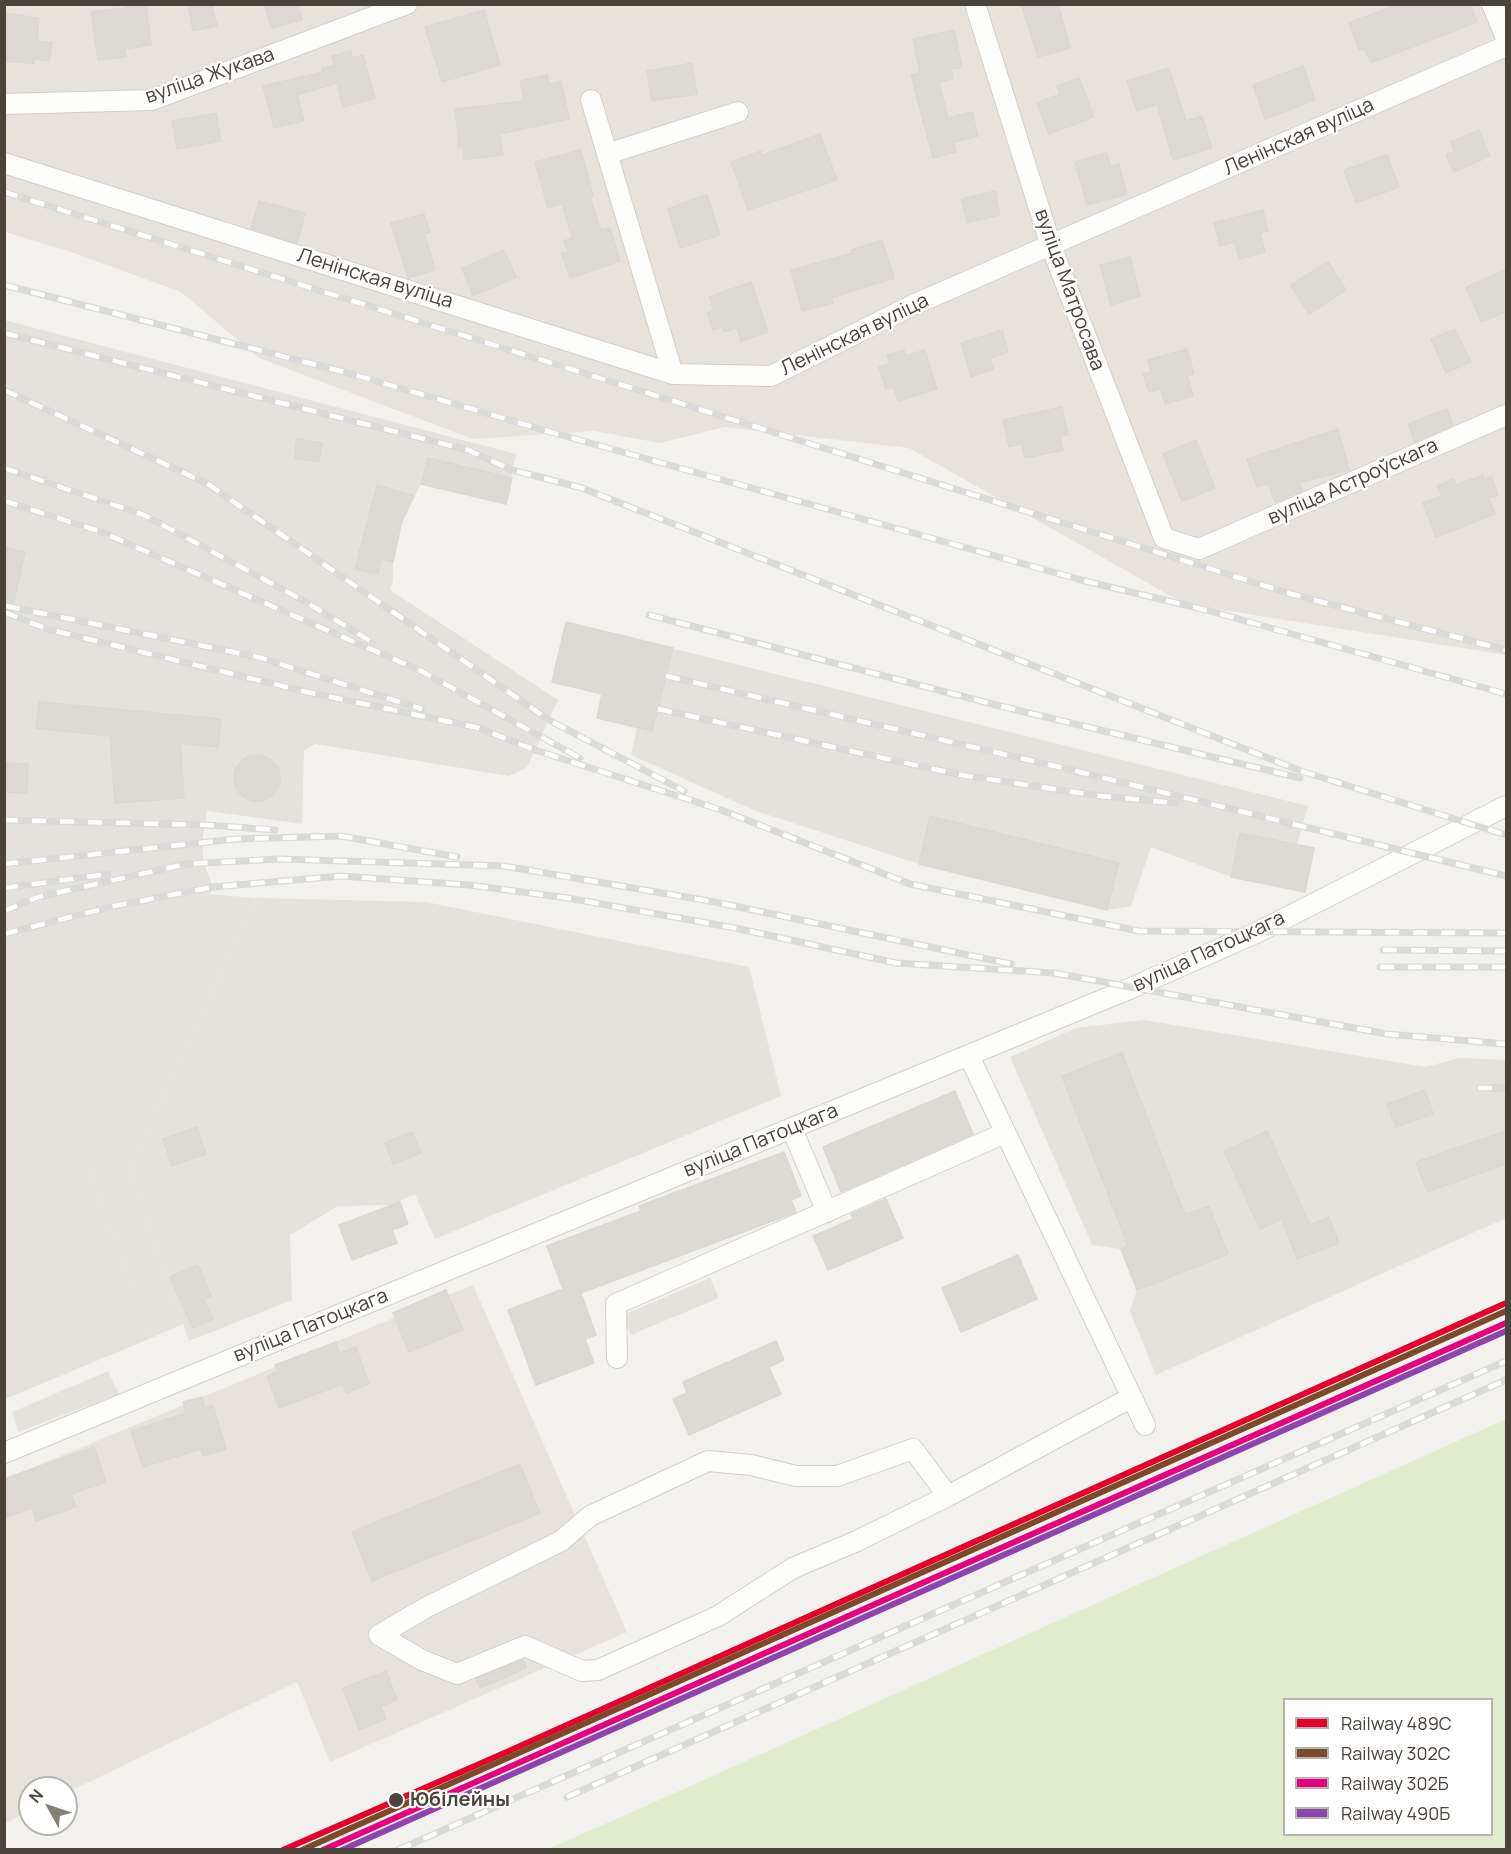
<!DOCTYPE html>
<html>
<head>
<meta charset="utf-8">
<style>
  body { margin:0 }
  #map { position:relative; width:1511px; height:1854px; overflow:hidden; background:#f3f1ed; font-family:Manrope,sans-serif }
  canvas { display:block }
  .frame { position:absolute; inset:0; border:6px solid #494339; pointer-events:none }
  .legend { position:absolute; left:1283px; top:1698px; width:210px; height:138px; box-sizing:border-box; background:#fff; border:2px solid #b6b4b0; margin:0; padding:8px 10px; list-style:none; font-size:18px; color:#494339 }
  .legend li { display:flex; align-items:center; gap:12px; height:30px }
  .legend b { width:30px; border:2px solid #b6b4b0 }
  .north { position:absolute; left:18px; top:1776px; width:60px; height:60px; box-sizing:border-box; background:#fff; border:2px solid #b6b4b0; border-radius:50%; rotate:310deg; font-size:16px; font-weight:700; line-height:24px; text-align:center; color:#494339 }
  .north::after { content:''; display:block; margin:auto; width:21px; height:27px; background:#848078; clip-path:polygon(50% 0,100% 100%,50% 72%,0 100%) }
</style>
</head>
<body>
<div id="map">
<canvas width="1511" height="1854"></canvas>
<div class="frame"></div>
<ul class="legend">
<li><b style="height:8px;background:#e4002b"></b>Railway 489С</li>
<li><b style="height:8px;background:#7a4b2a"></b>Railway 302С</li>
<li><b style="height:8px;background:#e5007d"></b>Railway 302Б</li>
<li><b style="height:8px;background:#8e44ad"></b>Railway 490Б</li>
</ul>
<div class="north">N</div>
</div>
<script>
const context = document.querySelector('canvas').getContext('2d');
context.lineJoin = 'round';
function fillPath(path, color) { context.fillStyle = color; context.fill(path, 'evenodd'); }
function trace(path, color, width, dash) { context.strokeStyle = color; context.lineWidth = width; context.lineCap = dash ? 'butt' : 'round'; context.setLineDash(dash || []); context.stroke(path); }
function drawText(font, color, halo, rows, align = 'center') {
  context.font = font + ' Manrope,sans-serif'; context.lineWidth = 4.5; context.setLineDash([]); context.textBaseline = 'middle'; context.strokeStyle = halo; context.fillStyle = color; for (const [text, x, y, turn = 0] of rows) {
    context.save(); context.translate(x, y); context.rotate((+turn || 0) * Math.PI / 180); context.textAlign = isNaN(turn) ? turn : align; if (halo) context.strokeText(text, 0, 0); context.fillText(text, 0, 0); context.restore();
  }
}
const residential = new Path2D(`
  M4 5H1506V655L1185 604 909 448 725 427 660 443 594 431 473 439 259 358 181 292 71 252 5 232Z
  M473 1285 627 1632 330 1762 297 1682 66 1793V1788H30V1811L5 1823V1479Z`);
const industrial = new Path2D(`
  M4 320 516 454 506 504 421 484 404 517 393 562V581L390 590 558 700 527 767 509 776 315 744 304 750 302 824 207 811 202 843 204 863 213 887 87 1160 149 1339 5 1399Z
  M566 622 1308 806 1297 844 1314 848 1305 892 1231 877 1151 847 1131 906 1107 910 919 864 756 811 631 755 637 728 597 718 602 694 552 682Z
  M256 898 426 902 749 967 781 1096 435 1239 415 1194 392 1205 338 1206 290 1235 292 1300 189 1341 129 1170Z
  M1144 1020 1425 1067 1460 1058 1506 1060V1218L1156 1375 1130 1311 1137 1290 1121 1249 1092 1245 1010 1057 1076 1028Z`);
const green = new Path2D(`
  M1506 1419V1849H548L659 1800ZM1284 1700H1492V1834H1284Z`);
const parking = new Path2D(`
  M209 894 256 898 129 1170 183 1324 149 1339 87 1160Z
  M710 1278 719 1298 631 1335 623 1315Z
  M108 1371 119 1394 18 1432 12 1412Z`);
const building = new Path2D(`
  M125 4H146L151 45 125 49 126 57 98 60 91 12 125 8Z
  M188 4H212L217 26 193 31Z
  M265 4H298L302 20 271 28Z
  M1021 4H1058L1070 48 1038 57Z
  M1398 4H1470L1477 22 1371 63 1365 49 1359 50 1349 23Z
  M484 10 500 65 442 82 425 27Z
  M4 13 39 18 37 41 52 43 49 61 35 59 34 64 4 61Z
  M954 30 962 67 951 69 953 79 939 82 948 118 972 112 978 136 954 142 956 152 933 158 911 75 920 73 913 39Z
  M351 51 352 58 363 55 375 98 343 107 337 83 297 95 304 121 274 128 263 86 323 72 322 68 334 65 332 56Z
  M692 63 697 94 652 101 647 71Z
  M1303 66 1315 100 1265 119 1253 85Z
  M1169 68 1186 121 1202 116 1212 148 1173 160 1157 104 1137 111 1127 81Z
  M547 75 549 84 561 81 569 119 500 134 503 155 464 160 463 147 459 148 455 109 524 101 520 81Z
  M1079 78 1094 117 1049 134 1037 103 1060 94 1057 86Z
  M216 113 221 141 177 149 172 121Z
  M1479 130 1490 156 1454 172 1446 155 1455 151 1451 142Z
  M820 134 837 180 748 210 731 162 761 151 762 155Z
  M581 150 593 196 590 197 601 230 610 228 620 261 570 278 562 254 568 251 564 241 572 238 562 204 548 208 535 162Z
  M1107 153 1110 166 1119 164 1127 194 1087 205 1075 162Z
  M1387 155 1399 187 1356 203 1344 170Z
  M995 191 1000 215 967 223 961 199Z
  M707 194 720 235 680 248 668 209Z
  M259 201 305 213 297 243 251 228Z
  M1263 210 1268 231 1260 233 1265 252 1239 259 1235 242 1220 246 1214 223Z
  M424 214 430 232 425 234 435 270 408 278 391 223Z
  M882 240 894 278 831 298 833 303 802 311 791 270 852 253 851 250Z
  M504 250 516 277 473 296 462 268Z
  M1130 257 1140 296 1111 305 1100 265Z
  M1328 262 1346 290 1309 314 1291 285Z
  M1506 270V312L1481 322 1466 287Z
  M751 282 768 332 741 341 737 328 724 332 722 327 713 330 707 313 714 311 709 297Z
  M1455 329 1471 362 1446 373 1431 339Z
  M1002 330 1008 352 990 358 993 369 971 377 961 343Z
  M1187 349 1194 374 1187 375 1193 396 1165 404 1161 389 1149 392 1143 374 1151 372 1148 360Z
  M904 350 906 356 925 350 937 389 898 401 894 387 886 389 879 367 890 364 887 355Z
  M1062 407 1068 435 1060 436 1063 450 1025 458 1022 444 1009 447 1003 420Z
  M1447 409 1453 425 1415 442 1408 424Z
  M1338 429 1349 470 1299 483 1302 491 1275 502 1268 483 1257 487 1247 459Z
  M297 439 322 443 319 462 294 458Z
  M1196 440 1215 488 1182 501 1163 454Z
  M428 458 512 478 506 504 421 484Z
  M1483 475 1484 479 1491 476 1498 495 1489 498 1495 514 1436 537 1423 503 1442 496 1437 486 1454 479 1456 485Z
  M377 485 414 496 401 523 393 562 381 559 378 574 355 569Z
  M4 547 25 552 12 611 4 610Z
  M566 622 673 648 652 731 597 718 602 694 552 682Z
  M39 702 221 719 218 747 180 743 184 798 115 803 110 736 36 728Z
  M234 778a23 23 0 1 1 46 0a23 23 0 1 1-46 0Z
  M4 763 28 764 27 793 4 792Z
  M930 816 1119 863 1107 910 919 864Z
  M1240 833 1314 848 1305 892 1231 877Z
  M1122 1053 1185 1215 1209 1206 1228 1254 1137 1290 1121 1249 1128 1246 1062 1076Z
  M1425 1090 1433 1114 1396 1127 1387 1104Z
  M955 1091 973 1134 841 1192 823 1147Z
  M197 1127 206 1154 172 1166 163 1139Z
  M1267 1131 1310 1225 1329 1217 1339 1243 1297 1259 1282 1219 1260 1229 1224 1151Z
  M1506 1131V1164L1427 1192 1416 1162Z
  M412 1132 421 1153 393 1164 385 1143Z
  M784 1152 801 1196 791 1200 796 1212 581 1293 596 1335 585 1339 594 1363 536 1385 508 1310 563 1289 547 1246 641 1211 639 1206Z
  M886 1199 903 1238 828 1270 813 1236 853 1219 851 1214Z
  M400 1202 408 1224 392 1230 397 1243 352 1260 339 1225Z
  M1018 1255 1037 1299 961 1332 942 1288Z
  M198 1265 211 1296 204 1299 213 1319 193 1328 170 1277Z
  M446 1290 463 1330 409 1352 393 1313Z
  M776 1341 784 1360 769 1367 781 1394 689 1435 673 1399 687 1393 683 1382Z
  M336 1342 339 1353 356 1347 369 1384 346 1393 343 1384 279 1408 267 1376 278 1372 275 1365Z
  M202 1397 205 1408 213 1405 226 1449 203 1456 201 1449 143 1467 131 1431 186 1413 183 1402Z
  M94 1447 106 1482 71 1494 76 1507 36 1521 32 1508 4 1518V1479Z
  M520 1464 540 1513 372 1581 352 1532Z
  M523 1660 526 1668 480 1688 476 1679Z
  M386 1671 397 1700 381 1706 386 1719 359 1730 343 1688Z`);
const minor = new Path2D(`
  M975 4 1051 246 1164 538 1199 549 1506 415
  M1492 4 1506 38
  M591 100 673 374
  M4 104 152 100 407 4
  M607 154 738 112
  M4 163 673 374 771 376 913 305 1506 46
  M969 1056 1145 1425
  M792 1129 827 1212
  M617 1358 616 1304 1005 1133
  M4 1453 1129 989 1258 932 1506 806
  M948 1496 913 1449 837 1476H796L751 1465 708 1461 590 1516 561 1541 427 1607 379 1635 422 1660 457 1674 525 1646 582 1671 598 1670 718 1616 793 1568 857 1541 948 1496 1132 1397`);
const rail = new Path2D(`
  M4 192 1291 594 1506 650
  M4 285 352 374 547 431 1085 581 1210 611 1506 694
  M4 333 468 450 512 470 582 488 1301 771 1506 835
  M4 390 208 484 549 720 684 791
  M4 468 144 515 306 602 372 642
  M4 501 99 531 421 671 580 758
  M6 606 258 657 422 709
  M4 612 47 629 307 692 479 728 535 750 721 810 910 884 1139 931 1506 933
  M649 615 996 705 1300 778
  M666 676 1059 767 1506 876
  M658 709 961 775 1100 796 1176 803
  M4 820 207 825 275 830
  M4 864 236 839 341 836 457 857
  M4 888 108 874
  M4 911 38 897 186 864 279 859 504 866 715 902 1011 964
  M4 934 114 906 213 887 341 876 469 885 568 898 735 928 896 963 1054 973 1387 1034 1506 1044
  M1383 950 1506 951
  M1380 967H1506
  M1478 1088H1506
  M567 1797 1506 1380
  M398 1850 1506 1361`);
const rail1 = new Path2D(`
  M283 1850 509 1751 1506 1303`);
const rail2 = new Path2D(`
  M302 1850 1506 1311`);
const rail3 = new Path2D(`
  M323 1850 1506 1323`);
const rail4 = new Path2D(`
  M342 1850 1506 1331`);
const markers = [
  [396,1800,8,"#494339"]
];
const streetNames = [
  ["вуліца Жукава",210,76,-19],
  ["Ленінская вуліца",1299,137,-24],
  ["Ленінская вуліца",375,279,17],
  ["вуліца Матросава",1069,290,70],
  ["Ленінская вуліца",855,335,-26],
  ["вуліца Астроўскага",1353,482,-24],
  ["вуліца Патоцкага",1209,952,-25],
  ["вуліца Патоцкага",761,1141,-22],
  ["вуліца Патоцкага",311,1326,-22]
];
const stopNames = [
  ["Юбілейны",410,1800]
];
fillPath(residential, '#e7e3dc');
fillPath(industrial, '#e5e1dd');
fillPath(green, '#e1eccf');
fillPath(parking, '#e5e2de');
fillPath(building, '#dddad6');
trace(building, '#dbd8d3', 1.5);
trace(minor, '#d1cfcb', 22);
trace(minor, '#fdfdfc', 20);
trace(rail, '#dadad9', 7);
trace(rail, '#fff', 4.5, [14]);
trace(rail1, '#e4002b', 6);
trace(rail2, '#7a4b2a', 6);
trace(rail3, '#e5007d', 6);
trace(rail4, '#8e44ad', 6);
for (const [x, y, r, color] of markers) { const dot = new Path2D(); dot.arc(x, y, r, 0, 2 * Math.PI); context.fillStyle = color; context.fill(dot); trace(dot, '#fff', 2); }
drawText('20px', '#494339', '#fff', streetNames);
drawText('bold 20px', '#494339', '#fff', stopNames, 'left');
</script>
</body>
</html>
